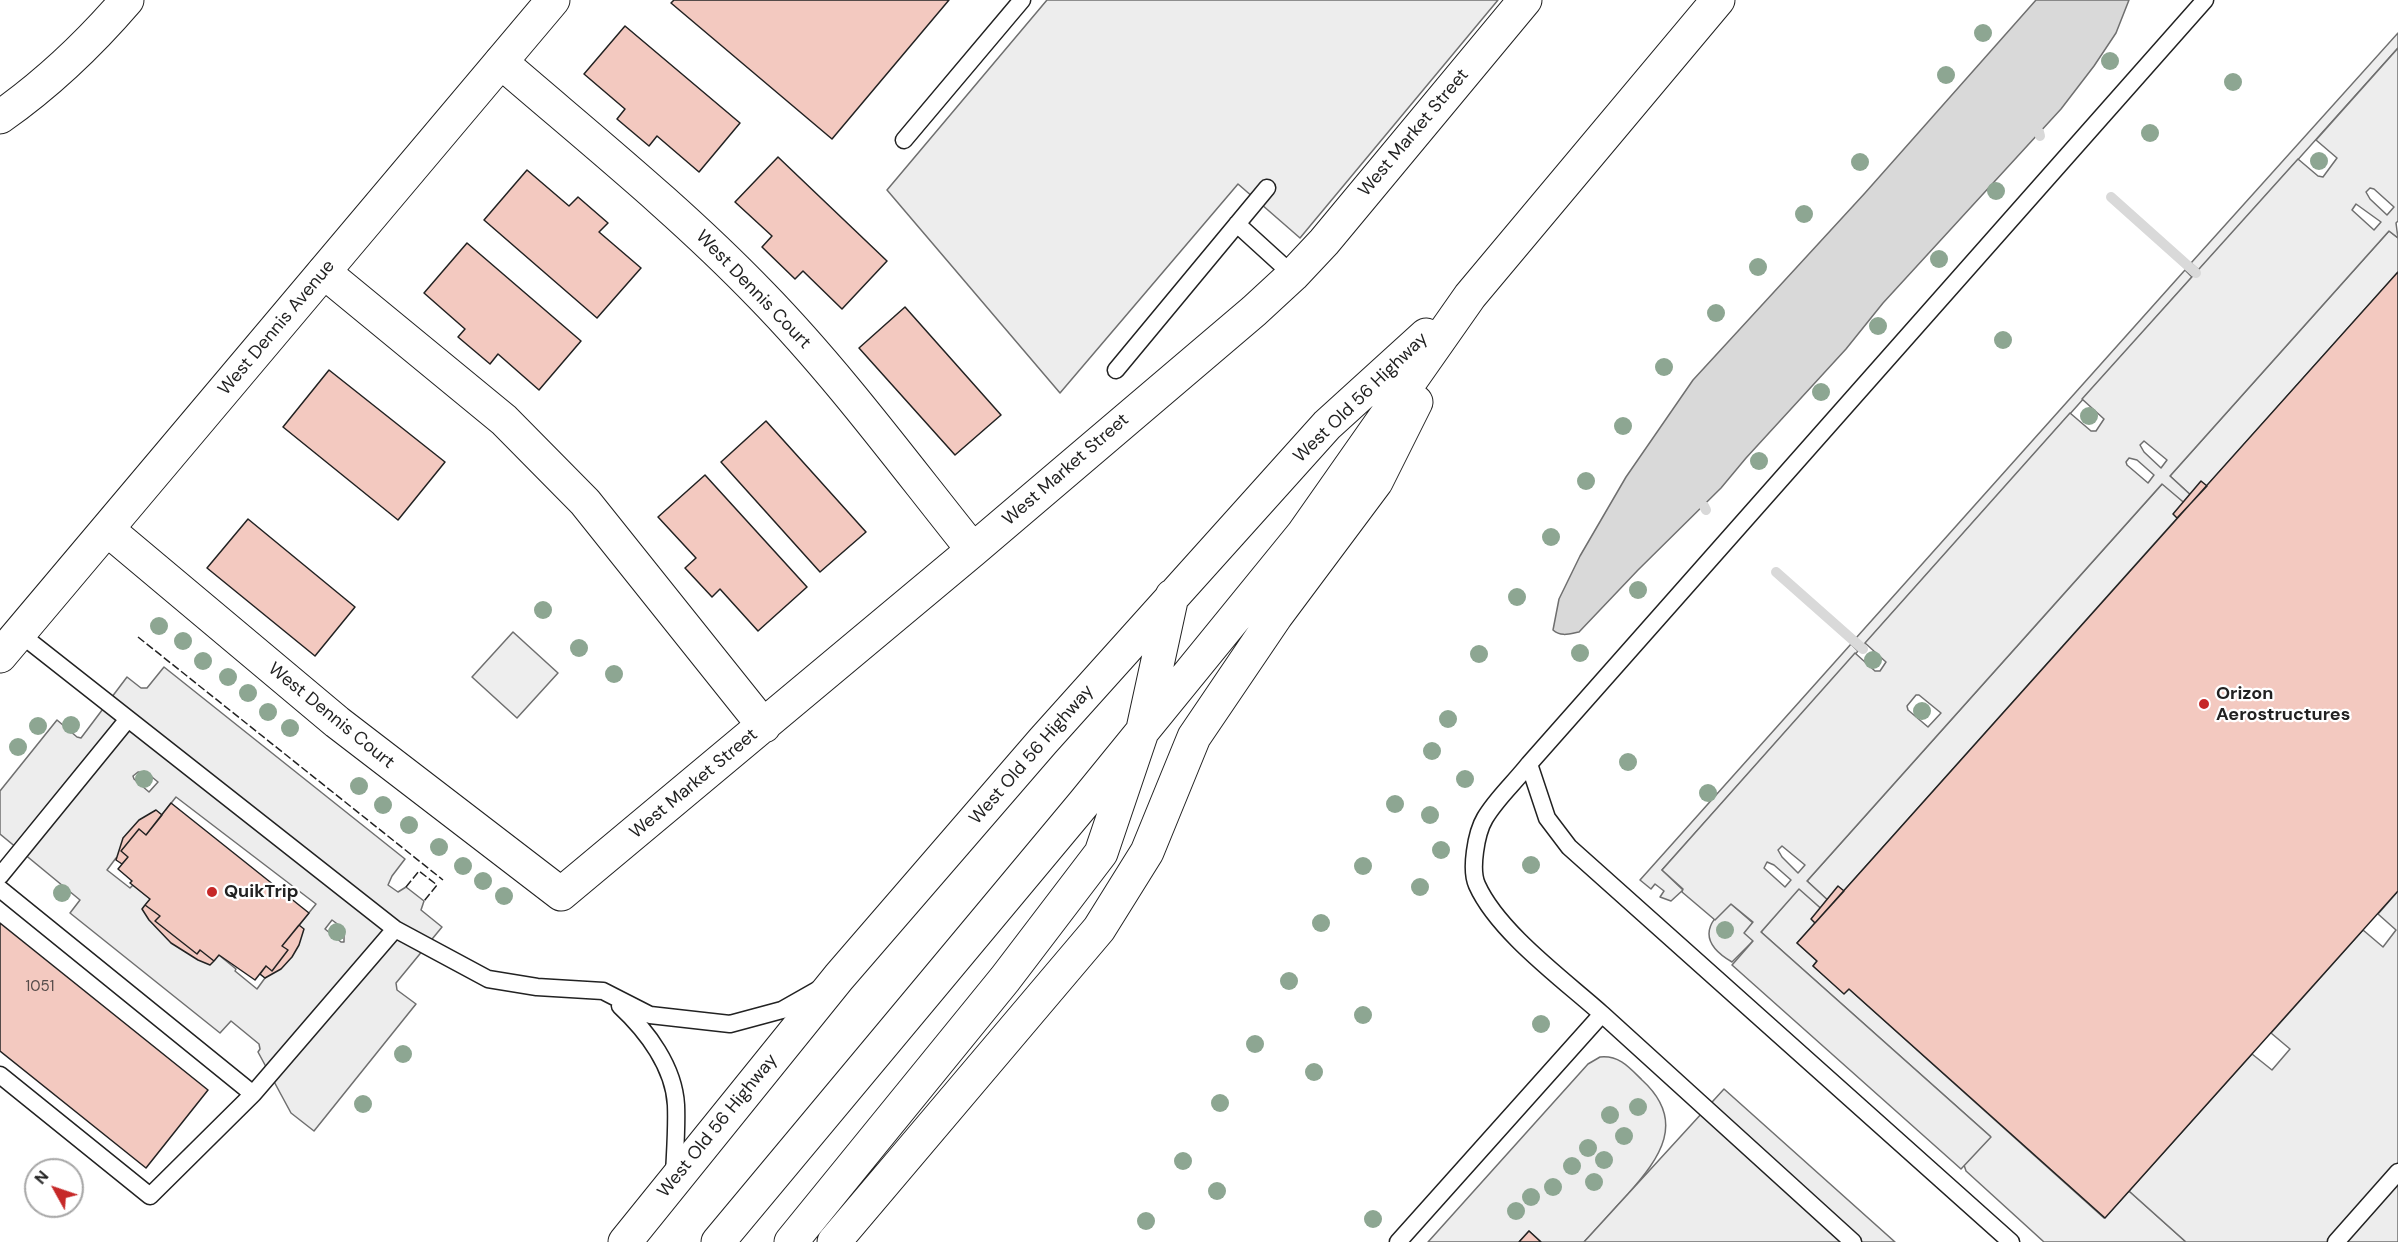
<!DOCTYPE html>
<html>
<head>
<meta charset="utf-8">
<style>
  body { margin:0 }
  #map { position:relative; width:2398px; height:1242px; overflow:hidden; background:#fff; font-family:"DM Sans",sans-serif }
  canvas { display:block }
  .north { position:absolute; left:24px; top:1158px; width:60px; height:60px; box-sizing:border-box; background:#fff; border:2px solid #a7a7a7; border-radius:50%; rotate:310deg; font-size:16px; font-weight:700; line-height:24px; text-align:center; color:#222 }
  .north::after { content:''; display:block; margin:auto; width:21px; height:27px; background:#c62828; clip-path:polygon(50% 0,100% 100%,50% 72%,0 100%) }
</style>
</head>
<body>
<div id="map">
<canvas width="2398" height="1242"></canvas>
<div class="north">N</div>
</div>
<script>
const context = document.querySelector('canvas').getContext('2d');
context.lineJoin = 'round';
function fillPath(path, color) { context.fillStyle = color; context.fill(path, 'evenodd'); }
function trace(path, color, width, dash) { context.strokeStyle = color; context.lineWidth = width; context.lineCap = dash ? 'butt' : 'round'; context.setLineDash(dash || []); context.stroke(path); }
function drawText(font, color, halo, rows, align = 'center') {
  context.font = font + ' "DM Sans",sans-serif'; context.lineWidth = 4.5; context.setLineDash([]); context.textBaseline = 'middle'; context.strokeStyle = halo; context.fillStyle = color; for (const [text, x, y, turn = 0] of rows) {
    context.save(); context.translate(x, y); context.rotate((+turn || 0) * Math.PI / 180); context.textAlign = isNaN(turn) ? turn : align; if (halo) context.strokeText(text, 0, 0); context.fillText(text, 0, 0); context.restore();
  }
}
const green = new Path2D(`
  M2398 33V48L2199 270 2191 263Z
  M2389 231 2398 238V272L2195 499 2170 476Z
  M2185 270 2192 277 1864 645 1856 638Z
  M2163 483 2188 506 1832 904 1807 881Z
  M513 632 558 673 517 718 472 677Z
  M1851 644 1858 651 1662 870 1683 890 1671 901 1660 897 1664 891 1655 884 1651 889 1640 880Z
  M1799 888 1825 912 1797 943 1817 961 1813 966 1844 993 1849 989 2104 1218 2129 1191 2186 1242H2044L1966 1171 1964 1165 1990 1136 1761 932Z
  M1731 904 1753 923V941L1732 962C1701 944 1702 924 1731 904Z
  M1600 1057C1619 1055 1629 1067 1642 1080 1687 1121 1660 1158 1628 1194 1613 1210 1599 1226 1584 1242H1541L1529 1231 1519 1242H1428L1588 1064Z`);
const parking = new Path2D(`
  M1047 0H1498L1300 238 1238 184 1060 393 887 190Z
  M2398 48V221L2396 223 2398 238 2389 231 2170 476 2195 499 2188 506 2162 484 1807 881 1832 904 1825 912 1799 889 1761 932 1991 1137 1961 1169 1732 965 1753 941 1744 933 1753 922 1731 904 1715 920 1682 892 1683 889 1662 870 1855 653 1875 671H1880L1886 662 1865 643 2070 413 2091 431H2096L2104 419 2082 399 2298 159 2318 176 2323 177 2337 158 2316 140ZM2370 188 2374 189 2394 207 2387 215 2370 199 2366 192ZM2356 204 2381 222 2374 230 2352 210ZM2144 441 2167 460 2161 468 2144 452 2140 445ZM2129 458 2137 460 2154 475 2148 483 2127 465 2126 462ZM1916 695H1919L1941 713 1928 727 1908 710 1907 706ZM1782 846 1805 865 1798 873 1782 857 1778 850ZM1767 862 1774 865 1791 880 1785 887 1764 868Z
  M164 667 405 859 392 876 388 885 398 892 406 887 424 901 421 910 442 927 396 983 397 990 416 1004 314 1131 291 1113 258 1052 260 1049 259 1044 231 1021 220 1033 70 913 80 900 0 834V791L57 720 77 737 81 738 127 677 141 688H147ZM138 772 147 773 158 782 149 792 134 779 133 776ZM176 797 316 904 260 974 265 978 257 989 235 971 236 969 133 885 130 888 107 870 116 858 123 864ZM332 920 344 929V942H341L325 929Z
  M2398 891V1242H2186L2129 1191 2252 1054 2272 1070 2290 1049 2271 1033 2363 930 2383 947 2396 930 2378 914Z
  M1724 1089 1895 1242H1584Z`);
const water = new Path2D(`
  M2036 0H2129L2116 33 2094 66 2061 109 1883 303 1846 349 1746 458 1721 488 1638 570 1579 632C1569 634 1561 637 1553 630L1559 599 1580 556 1626 477 1693 380 1865 193Z`);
const stream = new Path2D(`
  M2039 132 2040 136
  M2111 197 2196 273
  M1704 506 1706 510
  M1776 572 1863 649`);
const building = new Path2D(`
  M674 0H949L832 139 671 3Z
  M625 26 740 123 699 172 657 136 649 146 617 119 625 109 584 74Z
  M778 157 887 261 842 309 803 271 795 279 762 247 772 236 735 202Z
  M527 170 569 206 578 197 608 223 599 232 641 268 597 318 484 220Z
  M467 243 581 341 539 390 498 354 490 364 458 337 465 329 424 293Z
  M2398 272V891L2105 1218 1849 989 1844 994 1813 966 1817 961 1797 943Z
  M905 307 1001 415 955 455 859 348Z
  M329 370 445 462 398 520 283 427Z
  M766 421 866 532 820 572 721 462Z
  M705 475 807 587 758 631 720 589 712 597 685 568 696 558 658 517Z
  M2201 481 2207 486 2177 518 2173 514Z
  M248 519 355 607 315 656 207 568Z
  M171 803 309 913 282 946 288 950 272 971 266 966 255 980 219 955 214 961 200 950 197 954 155 921 160 916 145 905 150 899 130 883 132 881 118 869 128 857 121 851 139 829 146 835Z
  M156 810 162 815 146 835 139 829 121 851 128 857 122 864 116 860 123 838 139 820Z
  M1838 886 1844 891 1815 923 1811 919Z
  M145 905 160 916 155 921 197 954 200 950 214 961 210 965 198 960 171 943 149 920 142 909Z
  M0 923 208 1090 146 1168 0 1051Z
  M299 925 304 929 299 945 292 957 281 969 265 978 260 974 266 966 272 971 288 950 282 946Z
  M1529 1231 1541 1242H1519Z`);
const lane = new Path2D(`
  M904 140 1022 0
  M1237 224 1293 275
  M1116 370 1267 188
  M19 633 395 929 488 979 537 987 603 991 650 1015 730 1024 782 1010 819 989
  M0 876 128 719
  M0 889 253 1094 395 929
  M620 1006C647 1031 674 1067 676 1105 677 1128 675 1152 674 1175
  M1602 1014 1853 1242
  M0 1075 150 1196 253 1094
  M1398 1242 1602 1014C1564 980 1498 932 1477 885 1470 870 1476 833 1485 818 1496 799 1515 782 1529 764
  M2011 1242 1569 847 1547 818 1529 764 2205 0
  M2336 1242 2398 1172`);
const street = new Path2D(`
  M501 62C589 138 680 211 761 295 838 374 904 464 973 550
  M0 117C47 84 90 43 127 0
  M324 272 504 420 585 502 764 726
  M108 530 337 722 561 894 973 550 1254 311 1293 275 1324 242 1525 0`);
const secondary = new Path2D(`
  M0 656 553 0`);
const highway = new Path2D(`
  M625 1242 839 977 1043 741 1327 425 1426 335
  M718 1242 1084 803 1303 534 1470 296 1718 0
  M791 1242 1005 979 1101 853 1143 729 1172 596
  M834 1242 1099 929 1147 852 1194 737 1276 616 1376 482 1416 402`);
const fence = new Path2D(`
  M138 637 443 880
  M406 887 419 871 437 885 424 901`);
const trees = [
  [1983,33],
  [2110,61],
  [1946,75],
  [2233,82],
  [2150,133],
  [2319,161],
  [1860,162],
  [1996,191],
  [1804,214],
  [1939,259],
  [1758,267],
  [1716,313],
  [1878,326],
  [2003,340],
  [1664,367],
  [1821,392],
  [2089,416],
  [1623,426],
  [1759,461],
  [1586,481],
  [1551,537],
  [1638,590],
  [1517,597],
  [543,610],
  [159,626],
  [183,641],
  [579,648],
  [1580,653],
  [1479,654],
  [1873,660],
  [203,661],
  [614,674],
  [228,677],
  [248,693],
  [1922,711],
  [268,712],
  [1448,719],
  [71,725],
  [38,726],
  [290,728],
  [18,747],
  [1432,751],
  [1628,762],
  [144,779],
  [1465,779],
  [359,786],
  [1708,793],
  [1395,804],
  [383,805],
  [1430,815],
  [409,825],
  [439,847],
  [1441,850],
  [1531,865],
  [463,866],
  [1363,866],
  [483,881],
  [1420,887],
  [62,893],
  [504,896],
  [1321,923],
  [1725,930],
  [337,932],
  [1289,981],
  [1363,1015],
  [1541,1024],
  [1255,1044],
  [403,1054],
  [1314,1072],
  [1220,1103],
  [363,1104],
  [1638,1107],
  [1610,1115],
  [1624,1136],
  [1588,1148],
  [1604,1160],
  [1183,1161],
  [1572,1166],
  [1594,1182],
  [1553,1187],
  [1217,1191],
  [1531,1197],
  [1516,1211],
  [1373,1219],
  [1146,1221]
];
const markers = [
  [2204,704,6,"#c62828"],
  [212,892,6,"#c62828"]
];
const numberNames = [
  ["1051",40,987]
];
const streetNames = [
  ["West Market Street",1414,133,-50],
  ["West Dennis Court",753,290,46],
  ["West Dennis Avenue",277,328,-50],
  ["West Old 56 Highway",1361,398,-44],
  ["West Market Street",1066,470,-41],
  ["West Dennis Court",331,716,39],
  ["West Old 56 Highway",1032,755,-49],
  ["West Market Street",694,784,-40],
  ["West Old 56 Highway",718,1126,-51]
];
const poiNames = [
  ["Orizon",2216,694],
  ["Aerostructures",2216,715],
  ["QuikTrip",224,892]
];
fillPath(green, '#eee');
trace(green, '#6f6f6f', 1.5);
fillPath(parking, '#ededed');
trace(parking, '#6f6f6f', 1.5);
fillPath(water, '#d9d9d9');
trace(water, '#6f6f6f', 1.5);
trace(stream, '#d9d9d9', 10);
fillPath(building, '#f3c9c0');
trace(building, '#222', 1.5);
trace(lane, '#222', 19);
trace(street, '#222', 35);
trace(secondary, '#222', 35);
trace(highway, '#222', 35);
trace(lane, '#fff', 16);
trace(street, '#fff', 33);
trace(secondary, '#fff', 33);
trace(highway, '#fff', 33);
trace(fence, '#222', 1.5, [8, 3]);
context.fillStyle = '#8da692';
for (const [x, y] of trees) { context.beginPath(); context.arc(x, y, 9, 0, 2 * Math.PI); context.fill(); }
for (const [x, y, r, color] of markers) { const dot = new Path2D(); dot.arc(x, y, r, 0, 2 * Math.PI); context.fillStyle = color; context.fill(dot); trace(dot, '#fff', 2); }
drawText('15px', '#564c4a', null, numberNames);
drawText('18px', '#222', '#fff', streetNames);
drawText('bold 18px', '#222', '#fff', poiNames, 'left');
</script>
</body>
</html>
